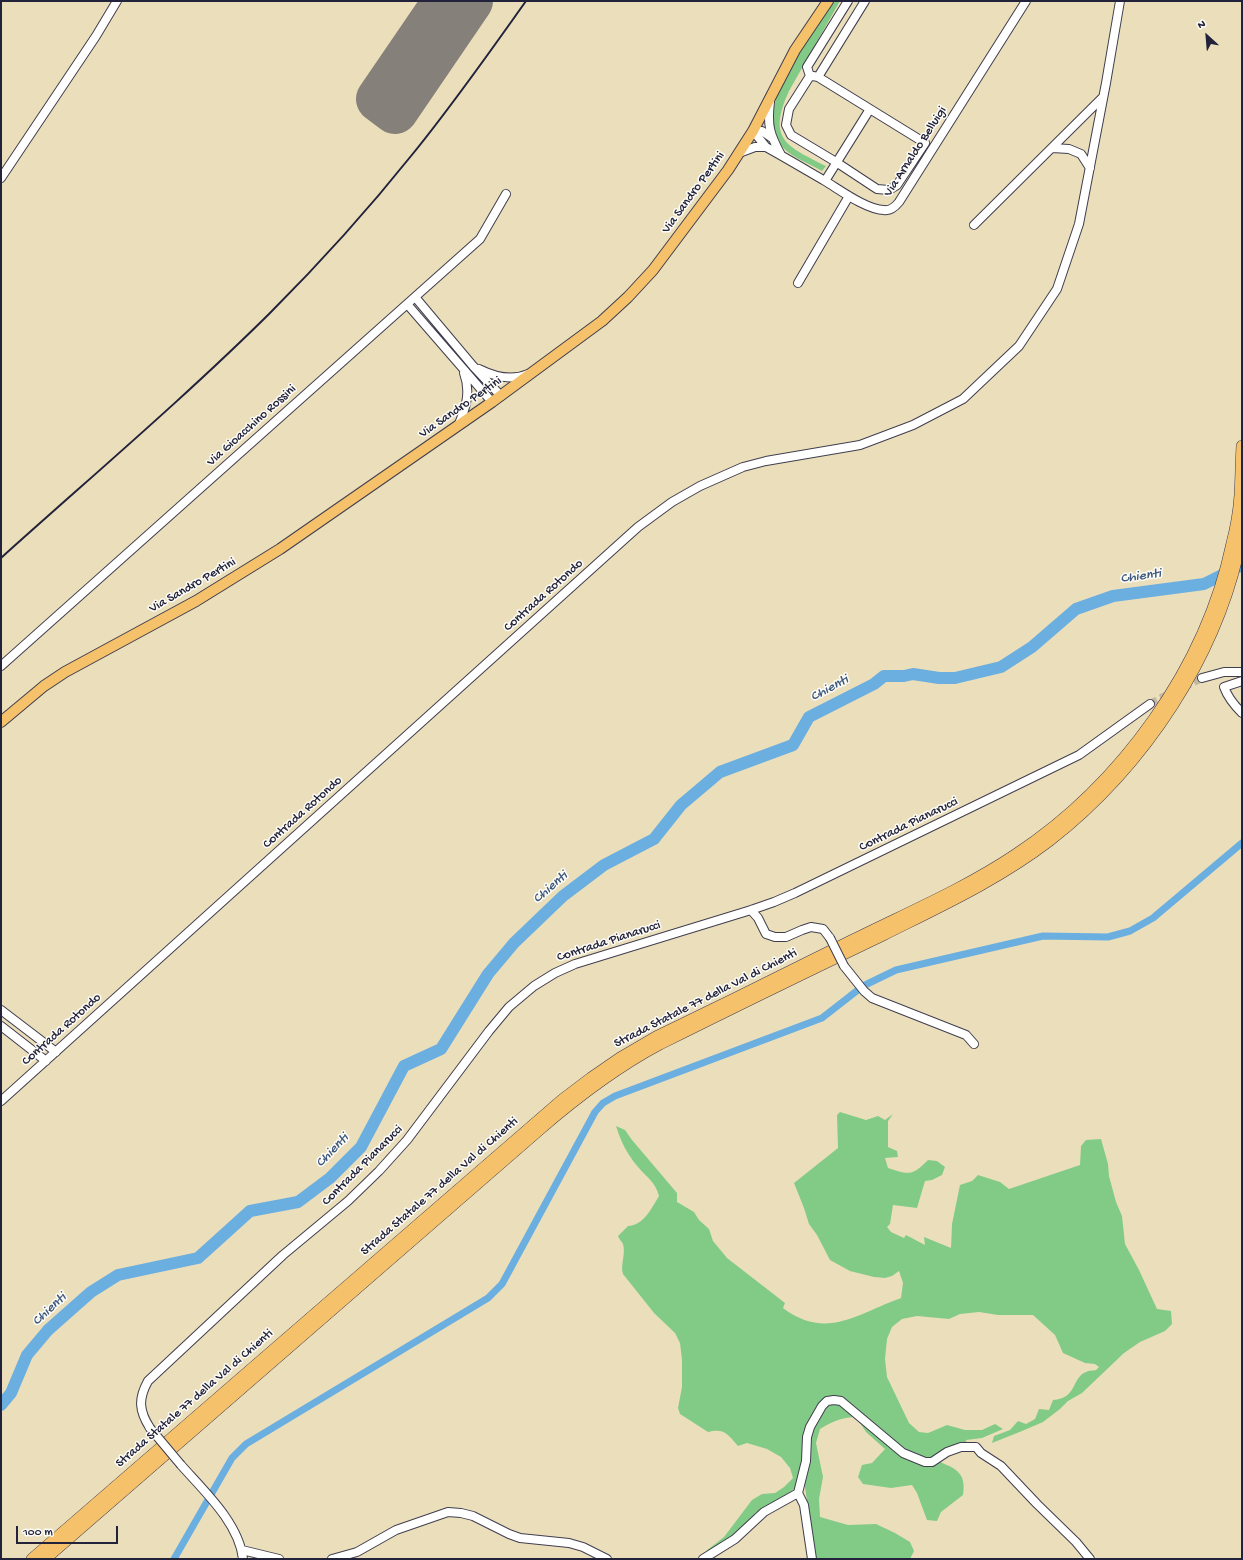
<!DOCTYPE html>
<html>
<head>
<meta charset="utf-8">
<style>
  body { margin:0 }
  #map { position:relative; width:1243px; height:1560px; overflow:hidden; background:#ebdfbb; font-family:"Gochi Hand",sans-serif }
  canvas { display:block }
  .frame { position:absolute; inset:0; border:2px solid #22223b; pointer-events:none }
  .north { position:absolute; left:1187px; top:16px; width:40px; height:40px; -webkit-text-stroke:3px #fdfcf7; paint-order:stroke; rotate:334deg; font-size:11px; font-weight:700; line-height:16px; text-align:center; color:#22223b }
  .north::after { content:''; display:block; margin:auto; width:14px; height:18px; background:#22223b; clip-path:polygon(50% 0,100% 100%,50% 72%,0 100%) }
  .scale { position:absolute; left:16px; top:1526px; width:102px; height:18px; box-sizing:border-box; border:2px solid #22223b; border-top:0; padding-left:5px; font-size:12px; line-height:14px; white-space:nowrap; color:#22223b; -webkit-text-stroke:3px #fdfcf7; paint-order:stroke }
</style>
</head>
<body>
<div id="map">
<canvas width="1243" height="1560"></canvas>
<div class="frame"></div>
<div class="north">N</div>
<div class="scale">100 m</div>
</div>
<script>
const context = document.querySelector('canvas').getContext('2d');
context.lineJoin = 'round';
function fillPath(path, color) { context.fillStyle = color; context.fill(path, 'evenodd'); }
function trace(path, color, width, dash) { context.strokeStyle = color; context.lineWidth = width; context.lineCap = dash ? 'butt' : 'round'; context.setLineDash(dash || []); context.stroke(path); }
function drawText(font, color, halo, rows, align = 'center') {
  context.font = font + ' "Gochi Hand",sans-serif'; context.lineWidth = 3; context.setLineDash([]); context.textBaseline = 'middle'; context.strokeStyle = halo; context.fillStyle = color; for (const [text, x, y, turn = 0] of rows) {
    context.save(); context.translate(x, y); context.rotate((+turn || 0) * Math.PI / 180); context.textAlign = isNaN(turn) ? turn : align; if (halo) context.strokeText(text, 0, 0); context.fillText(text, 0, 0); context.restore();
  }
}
const green = new Path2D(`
  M832 1H840L789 91C767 139 786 146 826 166L822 171C808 163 788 156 779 143 753 109 812 30 832 1Z
  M840 1112 866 1120 878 1116 885 1120 893 1114 888 1121V1147L897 1151 898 1157 885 1158 888 1168C909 1175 912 1176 928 1160L937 1161 945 1167 942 1175 932 1180 925 1181 917 1208 893 1205 890 1224 887 1227 891 1232 904 1238 906 1235 925 1245 924 1237 951 1248 952 1224 960 1185 972 1181 978 1175 1000 1182 1009 1189 1080 1165 1081 1146 1086 1140 1101 1139 1108 1164 1109 1176 1116 1202 1122 1216 1125 1244 1139 1270 1157 1309 1171 1311 1172 1324 1165 1331 1140 1342 1124 1353 1082 1393 1068 1401 1060 1409 1043 1422 1022 1431 992 1443 994 1436 1010 1430 1018 1421 1026 1424 1035 1419 1039 1409 1049 1410 1053 1400C1078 1398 1071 1378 1086 1372 1089 1370 1093 1371 1096 1370L1099 1367 1095 1364 1085 1363 1063 1353 1055 1335 1033 1315H998L979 1312 960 1314 949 1319 917 1316 902 1319 892 1327 887 1339 885 1359 887 1377 909 1423 919 1432 928 1433 947 1425 965 1430H982L995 1424 1003 1429 982 1438 966 1440 967 1445 935 1460C954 1468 967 1471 963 1495L941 1512 937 1521 927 1520 917 1493 912 1485 891 1488 863 1484 858 1477 862 1465 872 1463 885 1449 866 1432 856 1417C842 1417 831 1422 820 1429L816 1443 823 1477 819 1499 820 1517 848 1525 876 1524 895 1533 910 1542 914 1551 910 1559H816L804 1481 784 1497 755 1513 752 1522 722 1548 706 1551 724 1537 752 1500 762 1494 775 1493 784 1487 793 1478 790 1468 781 1457 767 1449 747 1443 738 1446C728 1435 725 1428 708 1432L680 1414 678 1408 682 1387V1360L680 1343 675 1333 654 1313 623 1274C620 1265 626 1254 623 1244 622 1242 619 1239 618 1236L628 1226C644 1225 651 1209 659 1196 655 1181 647 1178 638 1167 627 1154 621 1142 616 1126L625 1130 632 1140 677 1193V1202L694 1212 699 1220 709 1229 713 1241 727 1258 785 1303 783 1308C827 1341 858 1313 901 1298L903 1283 899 1271 892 1276 885 1278 874 1277 850 1271 830 1260 817 1235 809 1224 804 1208 794 1183 838 1148 837 1115Z`);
const canal = new Path2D(`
  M174 1559 232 1458 246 1444 488 1298 502 1284 595 1112 603 1103 615 1096 822 1018 863 986 896 970 1043 936 1108 937 1130 931 1153 918 1242 843`);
const river = new Path2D(`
  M1 1405 11 1393 27 1355 48 1330 91 1292 118 1275 198 1258 250 1211 298 1202 330 1178 361 1147 404 1066 441 1049 488 974 514 943 563 896 604 865 654 839 681 805 720 772 793 745 809 717 874 684 884 676H904L913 674 939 678H955L1001 667 1032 647 1076 609 1113 596 1204 584 1242 565`);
const runway = new Path2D(`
  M446 1 379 99 395 111 470 1`);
const minorTunnel = new Path2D(`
  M1183 687 1202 678
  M1150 704 1169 694`);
const minor = new Path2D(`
  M810 76 789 109 786 125 791 135 836 162 877 189 889 190 897 185 925 143 818 77
  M810 76 807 67 848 1
  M813 76 818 77 865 1
  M770 102C767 126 770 135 781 155
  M753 131H762L772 138
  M753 131 766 147
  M1052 148 1069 149 1081 154 1090 168
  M739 153 755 147H766C786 158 806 170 825 181 840 190 867 210 884 210 890 211 895 207 899 202L1026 1
  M1 178 96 36 117 1
  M825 181 870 109
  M974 225 1103 97
  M798 283 849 196
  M415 297 473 366 501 396
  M407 304 492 402
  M479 369C493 376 512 381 528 374
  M458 426C466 408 471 392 464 373
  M1 666 480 239 506 194
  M1202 678 1224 672H1242
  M1242 681 1224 687C1228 698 1234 705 1242 713
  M751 910 758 918 766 934 775 937H786L802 930 811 927 823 929 830 938
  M844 966 864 991 872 998 966 1035 974 1044
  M1 1010 56 1052
  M1 1026 46 1061
  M1 1101 638 527 672 502 700 486 743 467 766 461 860 445 913 425 963 399 1019 346 1057 289 1079 224 1106 83 1120 1
  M150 1428C139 1411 138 1399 148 1381L283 1255 348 1201 379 1171 407 1140 489 1031 509 1007 534 986 555 973 575 964 751 910 774 902 795 893 1079 755 1150 704
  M181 1465C204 1491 239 1523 243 1559
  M242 1550 279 1559
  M332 1559 357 1552 396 1530 448 1512 461 1513 473 1516 509 1534 520 1538 569 1543 583 1547 607 1559
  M703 1559 735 1539 764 1512 798 1493
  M812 1559 804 1505 798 1493 806 1461 807 1437 810 1427 822 1406 827 1401 834 1400 841 1401 903 1453 925 1462H932L947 1452 961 1447H976L981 1453 1001 1466 1037 1504 1076 1542 1090 1559`);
const major = new Path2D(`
  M1 722 44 686 65 672 196 601 280 549 492 402 602 321 628 297 653 270 728 170 753 131 795 50 828 1`);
const highway = new Path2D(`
  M32 1559 562 1100 591 1078 620 1058 656 1037C722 1005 787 973 853 940 907 913 964 889 1015 855 1121 785 1206 668 1232 543 1236 528 1239 510 1240 495 1241 478 1241 462 1242 446
  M45 1559 539 1130C576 1098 615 1068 660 1044 734 1007 808 971 883 935 939 907 998 880 1049 841 1144 767 1220 654 1242 534`);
const rail = new Path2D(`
  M1 558C91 477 183 399 269 314 319 264 367 211 411 156 452 106 489 53 526 1`);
const minorBridge = new Path2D(`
  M830 938 844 966
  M150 1428 181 1465`);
const streetNames = [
  ["Via Arnaldo Belluigi",916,152,-57],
  ["Via Sandro Pertini",694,193,-54],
  ["Via Sandro Pertini",461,408,-35],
  ["Via Gioacchino Rossini",252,426,-42],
  ["Via Sandro Pertini",193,586,-30],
  ["Contrada Rotondo",544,596,-42],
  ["Contrada Rotondo",303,813,-42],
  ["Contrada Pianarucci",909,825,-26],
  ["Contrada Pianarucci",609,942,-18],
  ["Strada Statale 77 della Val di Chienti",706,999,-27],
  ["Contrada Rotondo",62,1030,-42],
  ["Contrada Pianarucci",363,1166,-45],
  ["Strada Statale 77 della Val di Chienti",440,1187,-41],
  ["Strada Statale 77 della Val di Chienti",195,1399,-41]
];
const waterNames = [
  ["Chienti",1141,577,-8],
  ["Chienti",830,689,-28],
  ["Chienti",551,888,-41],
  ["Chienti",333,1151,-46],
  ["Chienti",50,1310,-43]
];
fillPath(green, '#82cb87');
trace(canal, '#6baee0', 7);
trace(river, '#6baee0', 12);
trace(runway, '#86807b', 46);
trace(minorTunnel, '#c3b9a1', 8, [8, 4]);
trace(minor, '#403e4e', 10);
trace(major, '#403e4e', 12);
trace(highway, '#403e4e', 12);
trace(minor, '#fff', 8);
trace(major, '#f6c16b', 10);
trace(highway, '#f6c16b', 11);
trace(rail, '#22223b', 2);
trace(minorBridge, '#403e4e', 10, []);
trace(minorBridge, '#fff', 8);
drawText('13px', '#22223b', '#fdfcf7', streetNames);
drawText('italic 14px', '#3f5a7d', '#fdfcf7', waterNames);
</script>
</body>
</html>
